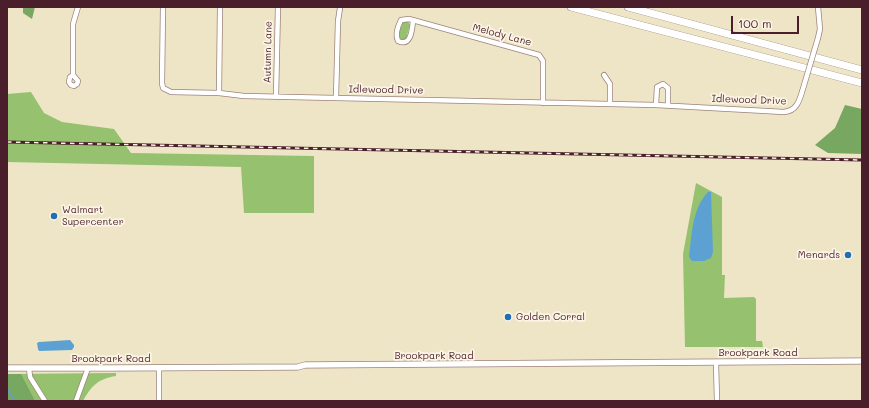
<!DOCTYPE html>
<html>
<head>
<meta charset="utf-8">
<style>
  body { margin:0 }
  #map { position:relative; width:869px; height:408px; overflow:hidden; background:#eee5c7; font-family:Mali,sans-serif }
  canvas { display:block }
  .frame { position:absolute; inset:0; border:8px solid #4a1f2b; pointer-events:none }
  .scale { position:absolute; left:731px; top:16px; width:68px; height:18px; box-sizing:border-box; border:2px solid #4a1f2b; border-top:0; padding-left:5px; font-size:12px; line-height:14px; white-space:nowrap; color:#4a1f2b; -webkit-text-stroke:3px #fcf5e5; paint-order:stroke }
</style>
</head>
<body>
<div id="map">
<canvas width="869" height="408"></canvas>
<div class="frame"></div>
<div class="scale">100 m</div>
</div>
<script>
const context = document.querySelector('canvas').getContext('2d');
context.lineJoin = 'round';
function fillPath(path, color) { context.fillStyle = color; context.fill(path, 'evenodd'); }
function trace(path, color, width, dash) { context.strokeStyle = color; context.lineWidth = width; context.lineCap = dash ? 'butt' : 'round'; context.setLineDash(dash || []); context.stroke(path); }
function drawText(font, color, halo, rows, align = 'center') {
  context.font = font + ' Mali,sans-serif'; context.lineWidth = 3.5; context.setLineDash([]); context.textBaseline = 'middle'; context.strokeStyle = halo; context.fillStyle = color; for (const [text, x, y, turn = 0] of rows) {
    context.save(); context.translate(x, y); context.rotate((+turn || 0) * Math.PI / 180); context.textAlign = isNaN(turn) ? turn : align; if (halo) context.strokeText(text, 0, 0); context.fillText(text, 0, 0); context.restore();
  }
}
const green = new Path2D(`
  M402 21H408L410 25 406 39 404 40 399 39 398 36Z
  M31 92 44 113 62 122 114 129 131 153 314 156V213H244L241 167 7 162V94Z
  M696 183 722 197V275H725L724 298 754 297 756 299V341H762L763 347H685L683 254Z
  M116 373V376C98 379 92 385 83 401H7V374Z`);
const forest = new Path2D(`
  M23 7H35L32 19 23 13Z
  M845 105 862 109V154L828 153 815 145 835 128Z
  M7 374H21L35 401H7Z`);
const water = new Path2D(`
  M708 192H711L713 252 711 258 704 261H692L689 257C692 234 692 209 708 192Z
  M70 340 74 345V347L72 350 39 351 38 349 37 343 39 342Z`);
const stream = new Path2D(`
  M7 389 15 401`);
const minor = new Path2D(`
  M163 7 162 83 163 88 171 92 219 93 244 96 656 105 784 112C796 111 799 102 802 92
  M413 21C412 30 411 47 398 41 395 35 398 26 401 20L409 19 539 55 543 61V103
  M818 38 820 29 818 7
  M73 75 70 77 69 82 71 85 74 86 77 84 78 81 73 75V24L78 7
  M604 75 610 84V104
  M219 93 220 7
  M276 96 278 7
  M336 98 338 21 340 8
  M656 105 657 87 663 84 668 88V105
  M716 363 717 401
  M29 368 30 377 45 401
  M76 401 88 368
  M159 401V368`);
const major = new Path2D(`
  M7 368H112L298 367 305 365 862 361`);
const highway = new Path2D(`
  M571 7 862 83
  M628 7 862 70`);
const rail = new Path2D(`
  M7 142 862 160`);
const minorBridge = new Path2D(`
  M802 92 818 38`);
const markers = [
  [54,216,4,"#1f6fb2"],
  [848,255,4,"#1f6fb2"],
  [508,317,4,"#1f6fb2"]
];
const streetNames = [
  ["Melody Lane",502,35,15],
  ["Autumn Lane",268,52,-89],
  ["Idlewood Drive",386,90,1],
  ["Idlewood Drive",749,100,2],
  ["Brookpark Road",758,353],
  ["Brookpark Road",434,356],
  ["Brookpark Road",111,359]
];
const poiNames = [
  ["Walmart",62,210],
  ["Supercenter",62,222],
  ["Menards",840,255,"right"],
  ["Golden Corral",516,317]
];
fillPath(green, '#96c16e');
fillPath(forest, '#78a761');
fillPath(water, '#5da1d2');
trace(stream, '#5da1d2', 1.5);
trace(minor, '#9c8279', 6);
trace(major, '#9c8279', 7);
trace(highway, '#9c8279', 8);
trace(minor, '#fff', 4.5);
trace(major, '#fff', 5.5);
trace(highway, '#fff', 7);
trace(rail, '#4a1f2b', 3);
trace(rail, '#fcf5e5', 1.5, [4.5]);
trace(minorBridge, '#9c8279', 6, []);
trace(minorBridge, '#fff', 4.5);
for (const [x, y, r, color] of markers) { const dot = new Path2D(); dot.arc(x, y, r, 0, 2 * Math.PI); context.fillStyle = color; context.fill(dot); trace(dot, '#fcf5e5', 1.5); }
drawText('10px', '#4a1f2b', '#fcf5e5', streetNames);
drawText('10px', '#4a1f2b', '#fcf5e5', poiNames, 'left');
</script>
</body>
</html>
